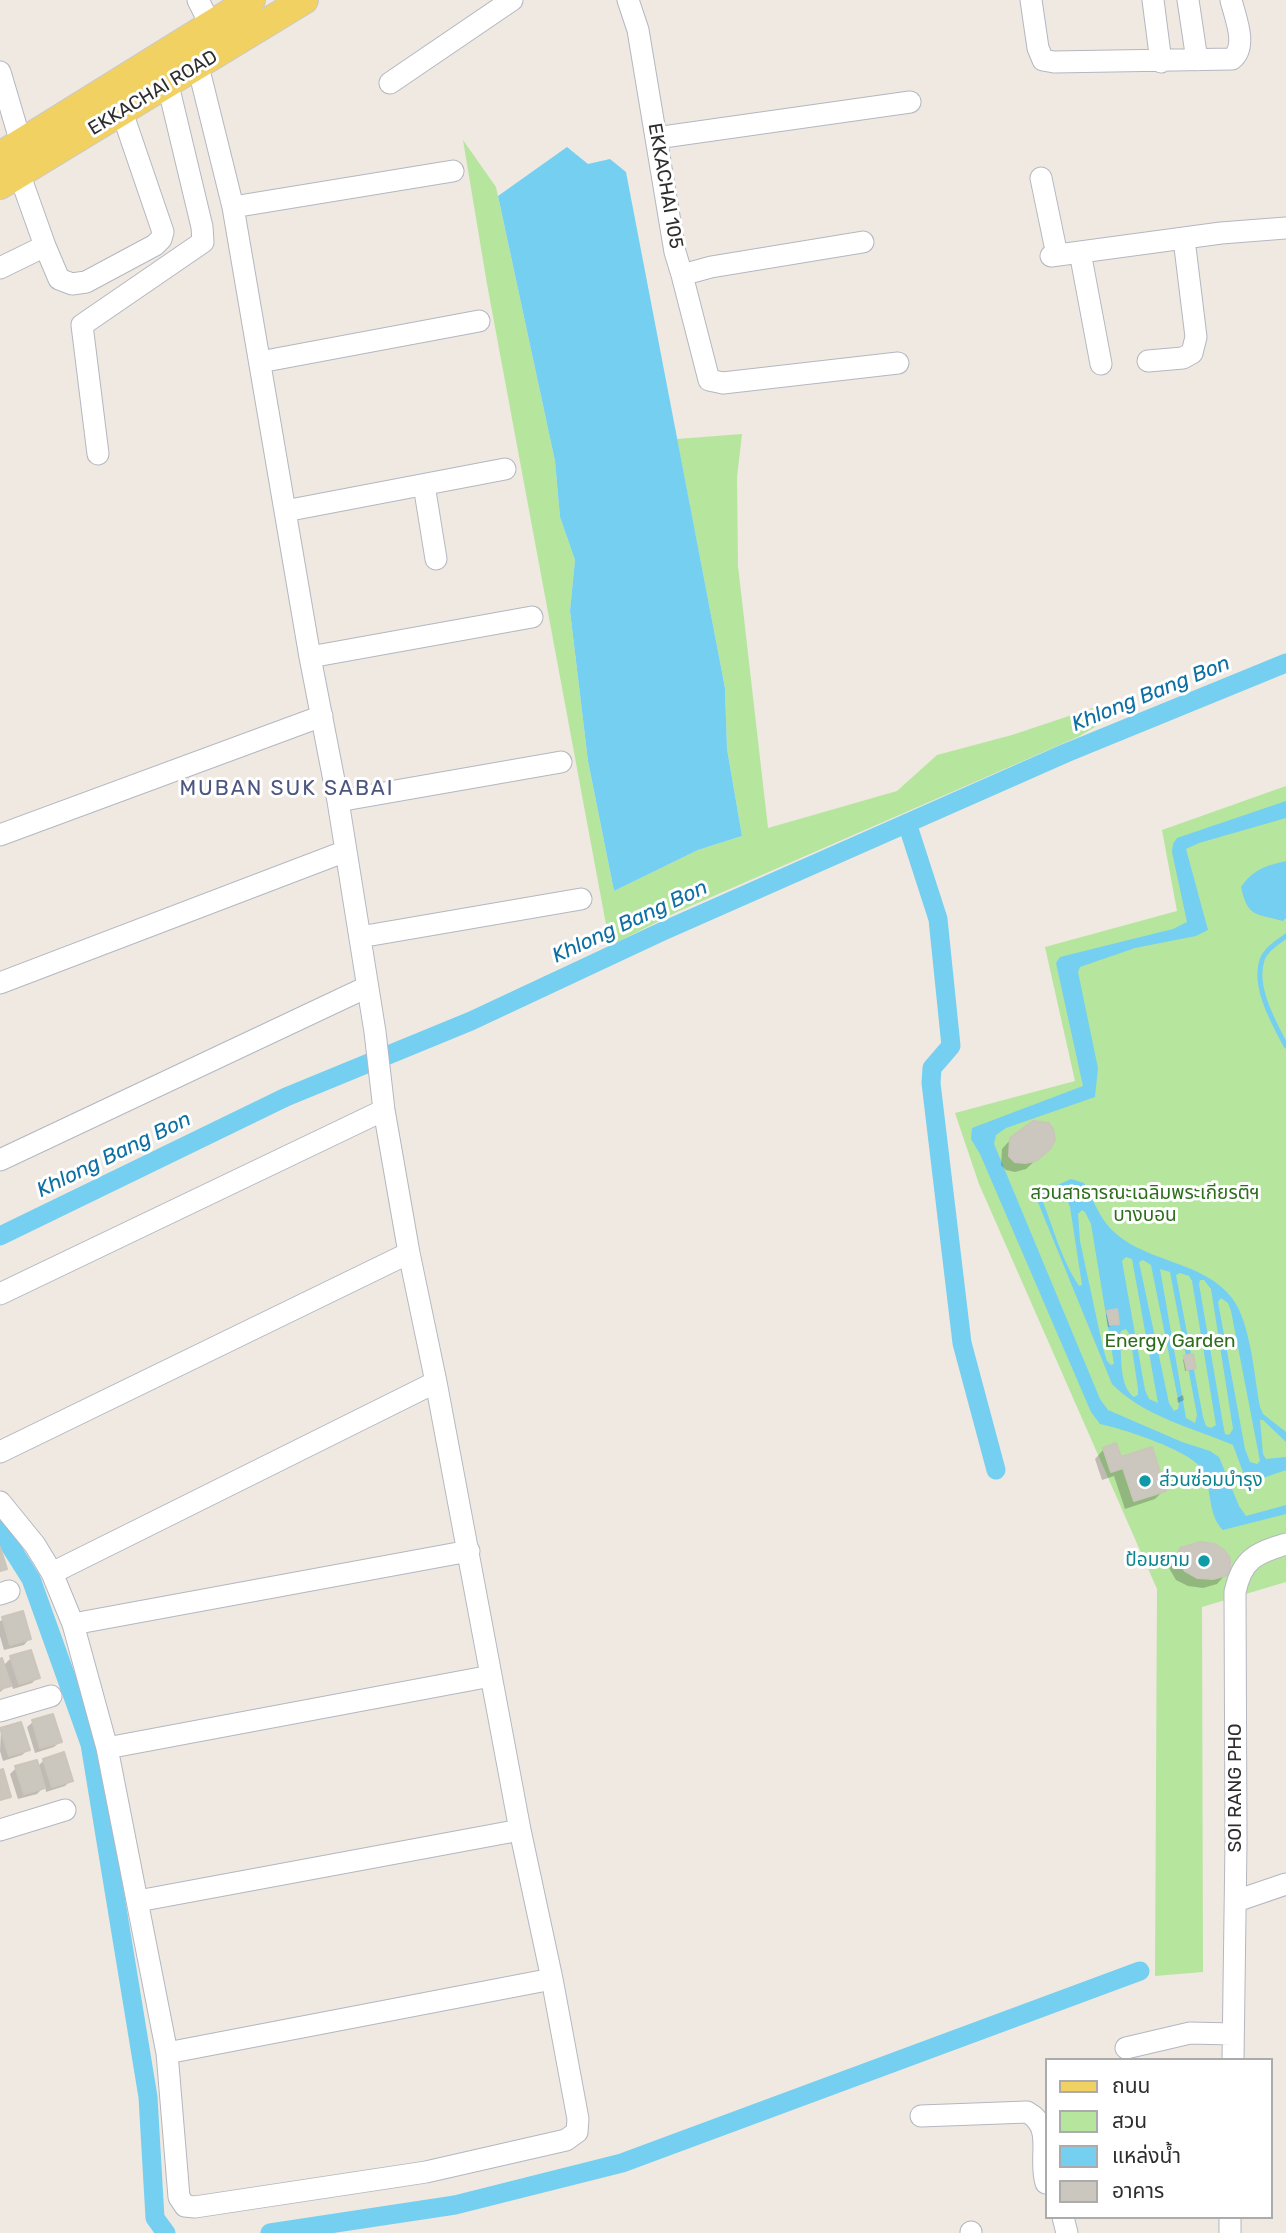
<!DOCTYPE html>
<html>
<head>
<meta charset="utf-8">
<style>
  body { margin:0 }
  #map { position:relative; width:1286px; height:2233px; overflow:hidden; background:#efe9e1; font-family:Rubik,"Noto Sans Thai",sans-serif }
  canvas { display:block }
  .legend { position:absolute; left:1045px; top:2058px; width:228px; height:161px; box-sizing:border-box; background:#fff; border:2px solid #ababab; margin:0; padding:9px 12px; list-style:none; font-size:21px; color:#2e2e2e }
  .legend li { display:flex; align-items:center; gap:14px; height:35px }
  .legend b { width:35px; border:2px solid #ababab }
</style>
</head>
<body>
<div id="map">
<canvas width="1286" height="2233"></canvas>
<ul class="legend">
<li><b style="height:9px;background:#f2d163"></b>ถนน</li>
<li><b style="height:19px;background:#b6e59e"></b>สวน</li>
<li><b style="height:19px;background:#75cff0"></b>แหล่งน้ำ</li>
<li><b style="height:19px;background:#cbc7bf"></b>อาคาร</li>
</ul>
</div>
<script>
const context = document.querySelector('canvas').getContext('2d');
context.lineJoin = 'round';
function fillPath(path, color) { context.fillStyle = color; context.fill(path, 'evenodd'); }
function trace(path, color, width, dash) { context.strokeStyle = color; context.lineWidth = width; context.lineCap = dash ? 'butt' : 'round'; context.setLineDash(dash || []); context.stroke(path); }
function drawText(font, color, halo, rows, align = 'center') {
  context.font = font + ' Rubik,"Noto Sans Thai",sans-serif'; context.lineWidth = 6; context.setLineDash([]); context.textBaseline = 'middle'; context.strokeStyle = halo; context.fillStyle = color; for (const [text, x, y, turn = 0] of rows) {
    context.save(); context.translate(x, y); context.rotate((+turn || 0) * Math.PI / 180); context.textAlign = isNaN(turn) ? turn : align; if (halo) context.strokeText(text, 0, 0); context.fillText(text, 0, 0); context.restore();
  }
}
const green = new Path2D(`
  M463 140 496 187 555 461 560 517 575 560 570 611 588 761 614 891 698 850 742 836 727 749 725 688 677 439 742 434 737 477 738 566 768 828 897 791 937 755 1012 735 1099 706 1105 721 1078 737 677 912 610 946 487 284Z
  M1286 786V1582L1202 1607 1203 1972 1155 1976 1157 1589 979 1184 955 1113 1075 1081 1045 947 1177 911 1162 830Z`);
const water = new Path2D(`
  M567 147 588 164 610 159 626 172 725 688 727 749 742 836 698 850 614 891 588 761 570 611 575 560 560 517 555 461 498 196Z
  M1286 801V818L1199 843 1186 849 1208 930 1196 936 1135 948 1080 967 1078 972 1098 1068 1095 1097 1006 1128 996 1135 994 1144 1100 1399 1108 1410 1182 1442 1210 1451 1219 1457 1239 1506 1246 1516 1286 1505V1514L1223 1530C1209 1517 1211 1492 1205 1474 1198 1452 1123 1429 1100 1424L1091 1412 980 1154 971 1139 972 1128 1083 1086 1056 963 1060 957 1173 929 1187 922 1172 852 1173 844 1177 838Z
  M1286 861V918L1283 921C1255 913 1248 918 1241 887 1254 869 1265 866 1286 861Z
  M1071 1179 1084 1183C1094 1200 1099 1219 1115 1233 1149 1263 1203 1261 1232 1298 1251 1323 1254 1376 1260 1407L1263 1414 1286 1432V1442L1263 1420H1260L1263 1454 1266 1459 1286 1457V1470L1257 1480 1248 1479 1243 1472 1233 1445C1193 1428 1143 1416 1112 1384L1035 1195ZM1055 1192 1065 1195 1070 1207 1082 1285 1079 1286C1062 1261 1054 1230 1043 1202L1045 1196ZM1082 1210 1085 1212 1091 1224 1114 1364 1111 1365 1107 1361 1103 1348 1080 1241 1078 1214ZM1126 1257 1132 1259 1158 1403 1149 1399 1145 1390 1122 1261ZM1143 1260 1151 1265 1179 1404 1178 1409 1174 1411 1169 1403 1139 1262ZM1160 1269 1170 1272 1197 1415 1195 1423 1186 1418ZM1180 1273 1189 1276 1192 1281 1216 1425 1211 1428 1206 1426 1203 1417 1176 1275ZM1200 1280H1204L1211 1289 1233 1429 1229 1435 1225 1434 1223 1424 1199 1284ZM1221 1298 1228 1303 1231 1311 1260 1461 1257 1464 1250 1462 1245 1449 1218 1302ZM1126 1329 1130 1335 1138 1389V1395L1134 1397C1118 1386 1122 1352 1120 1334L1121 1331Z`);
const shadow = new Path2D(`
  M1011 1139 1038 1158 1026 1169 1015 1172 1006 1170 1001 1165 1002 1149Z
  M1108 1313 1118 1323 1115 1325 1108 1327 1106 1315Z
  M1185 1357 1194 1368 1192 1370 1185 1371 1183 1360Z
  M1183 1395 1184 1400 1178 1403 1177 1398Z
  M1104 1449 1119 1459 1164 1490 1155 1499 1125 1509 1114 1476 1102 1480 1095 1459Z
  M1181 1550 1226 1574 1217 1584 1203 1588 1188 1586 1176 1580 1169 1568 1172 1559Z
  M22 1613 29 1639 24 1645 4 1650 0 1636V1621Z
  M11 1658 38 1677 32 1683 13 1689 11 1683 0 1692V1661L3 1666Z
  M33 1722 60 1742 54 1747 35 1753 27 1727Z
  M1 1730 28 1750 22 1755 3 1761 0 1751Z
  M44 1760 71 1780 65 1786 46 1792 45 1786 37 1794 18 1799 10 1774 16 1768 37 1767Z`);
const stream = new Path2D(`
  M1286 936C1278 942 1266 949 1262 960 1253 987 1274 1023 1286 1046`);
const canal = new Path2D(`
  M907 823 938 919 951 1046 932 1068 931 1083 962 1343 996 1470
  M0 1236 286 1097 471 1021 661 932 1066 753 1286 663
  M0 1530 31 1579 90 1744 148 2097 155 2218 166 2233
  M270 2233 455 2205 622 2163 1140 1971`);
const building = new Path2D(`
  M1033 1121 1049 1123 1053 1129 1055 1140 1050 1149 1036 1161 1025 1163 1015 1162 1009 1156 1010 1138Z
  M1117 1309 1119 1324 1110 1325 1107 1311Z
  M1193 1354 1196 1368 1187 1370 1184 1356Z
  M1116 1443 1121 1457 1152 1447 1166 1491 1134 1501 1123 1468 1111 1472 1103 1448Z
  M1200 1542 1215 1544 1224 1550 1230 1558V1569L1228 1575 1213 1579 1197 1578 1185 1571 1177 1558 1180 1548Z
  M0 1547 7 1569 0 1571Z
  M23 1611 31 1639 10 1645 2 1617Z
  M31 1650 40 1678 19 1684 10 1656Z
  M2 1658 11 1686 0 1689V1659Z
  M53 1714 62 1742 40 1748 32 1720Z
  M21 1722 30 1750 9 1756 0 1728Z
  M64 1752 73 1781 52 1787 43 1759Z
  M37 1760 45 1788 24 1794 15 1766Z
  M3 1769 11 1797 0 1800V1770Z`);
const minor = new Path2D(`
  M198 0 211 26
  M628 0 638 30 675 252 682 275 711 267 863 242
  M1031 0 1038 48 1043 60 1054 62 1232 59C1248 46 1235 17 1231 0
  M1153 0 1161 62
  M1188 0 1197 60
  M0 72 21 143
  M390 83 512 0
  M656 138 910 102
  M19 173 45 246 59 279 72 284 86 282 155 245 161 239 163 232 122 112
  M1041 178 1057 255
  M233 207 453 171
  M1080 252 1101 364
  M1051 256 1221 233 1286 228
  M0 268 45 246
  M682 275 709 380 723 383 898 363
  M1148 361 1183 358 1192 353 1196 337 1184 239
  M260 362 479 321
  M98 454 82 325 203 242 202 227 168 85
  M424 485 436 559
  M285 511 505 469
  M310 657 532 617
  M338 801 561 762
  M0 835 322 716
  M360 937 581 899
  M0 983 346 851
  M0 1160 367 987
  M0 1294 384 1110
  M0 1452 409 1253
  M0 1502 35 1545 52 1573 73 1624 107 1748 167 2053 179 2197 185 2206 195 2207 426 2172 566 2140 577 2132 578 2119 552 1979 520 1830 436 1382 409 1253 384 1110 375 1032 338 801 310 657 233 207 198 66
  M52 1573 436 1382
  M0 1594 9 1591
  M73 1624 469 1551
  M0 1711 51 1696
  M107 1748 491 1676
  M0 1830 65 1810
  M138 1901 520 1830
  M1236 1901 1286 1884
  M1126 2048 1190 2033 1233 2034
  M167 2053 552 1979
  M1233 2060 1236 1843 1235 1592C1242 1559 1256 1553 1286 1544
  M921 2116 1027 2112C1055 2127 1038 2157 1046 2183
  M1063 2217 1067 2233
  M971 2233V2232
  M1230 2233V2217`);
const major = new Path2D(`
  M0 156 251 0
  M0 185 304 0`);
const markers = [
  [1145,1481,7,"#0f9aa8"],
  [1204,1561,7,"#0f9aa8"]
];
const streetNames = [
  ["EKKACHAI ROAD",153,93,-31],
  ["EKKACHAI 105",665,186,80],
  ["SOI RANG PHO",1236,1788,-90]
];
const parkNames = [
  ["สวนสาธารณะเฉลิมพระเกียรติฯ",1145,1194],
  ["บางบอน",1145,1216],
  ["Energy Garden",1170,1342]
];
const cultureNames = [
  ["ส่วนซ่อมบำรุง",1159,1481],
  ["ป้อมยาม",1190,1561,"right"]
];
const waterNames = [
  ["Khlong Bang Bon",1151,694,-22],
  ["Khlong Bang Bon",630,922,-25],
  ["Khlong Bang Bon",114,1155,-26]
];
const neighbourhoodNames = [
  ["MUBAN SUK SABAI",287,789]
];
fillPath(green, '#b6e59e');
fillPath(water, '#75cff0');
fillPath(shadow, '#0003');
trace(stream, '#75cff0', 5);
trace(canal, '#75cff0', 19);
fillPath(building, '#cbc7bf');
trace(building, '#cbc5ba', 2);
trace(minor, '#b4b7c1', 23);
trace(major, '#c9c9c9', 30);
trace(minor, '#fff', 21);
trace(major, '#f2d163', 28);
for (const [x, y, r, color] of markers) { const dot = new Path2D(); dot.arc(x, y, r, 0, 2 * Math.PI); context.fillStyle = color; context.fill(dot); trace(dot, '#fff', 2.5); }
drawText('19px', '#2e2e2e', '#fff', streetNames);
drawText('19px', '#2c6e1b', '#fff', parkNames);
drawText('19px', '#0d838f', '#fff', cultureNames, 'left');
drawText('italic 21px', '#0d6fa3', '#fff', waterNames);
context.letterSpacing = '2px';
drawText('21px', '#4d5680', '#fff', neighbourhoodNames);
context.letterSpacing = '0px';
</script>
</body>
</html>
